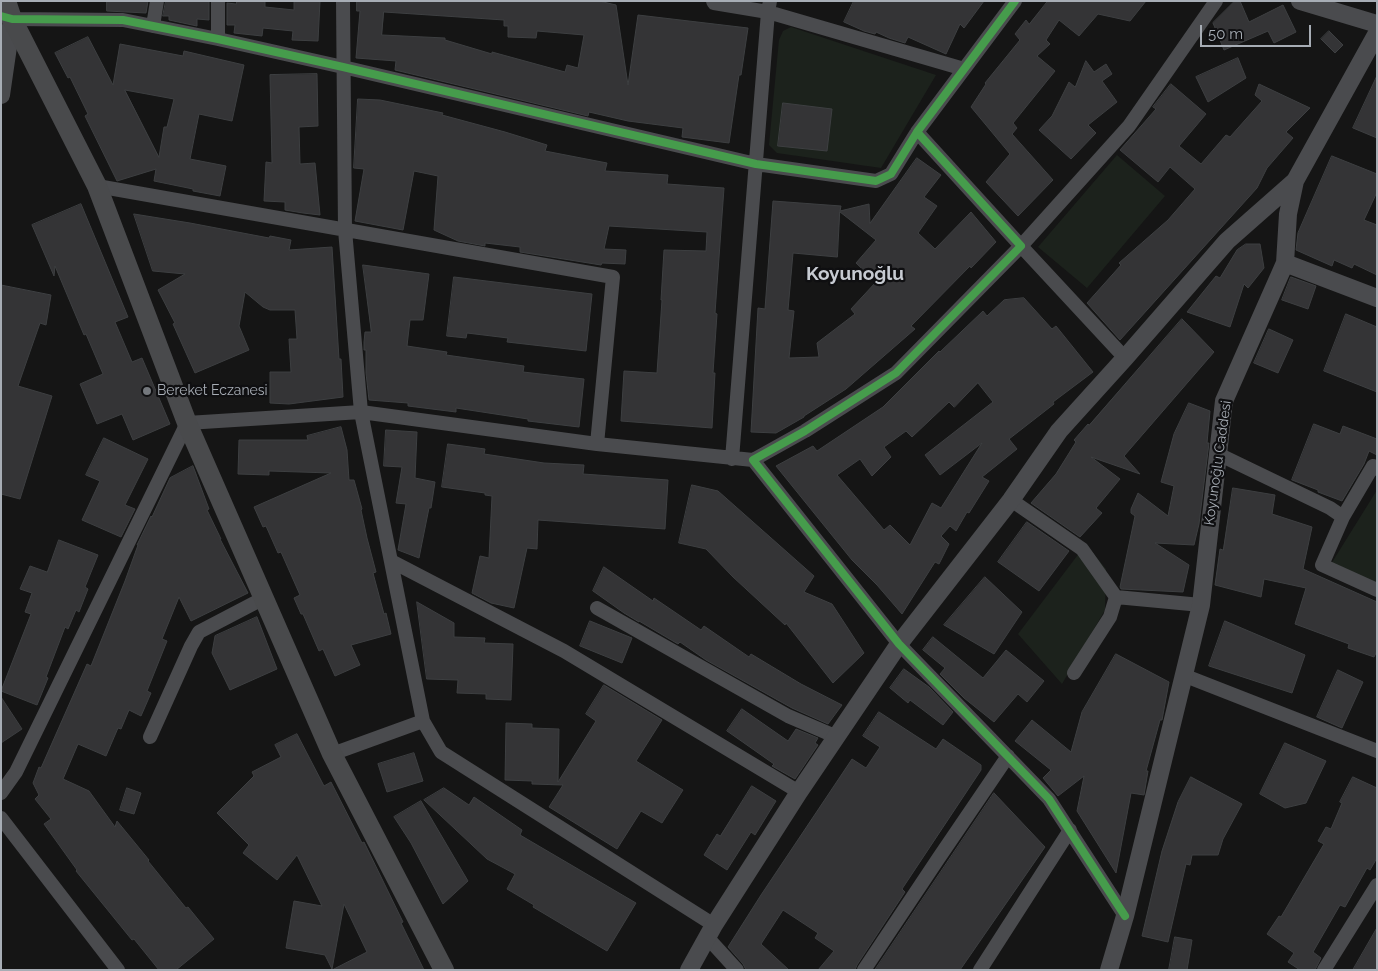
<!DOCTYPE html>
<html>
<head>
<meta charset="utf-8">
<style>
  body { margin:0 }
  #map { position:relative; width:1378px; height:971px; overflow:hidden; background:#151515; font-family:Raleway,sans-serif }
  canvas { display:block }
  .frame { position:absolute; inset:0; border:2px solid #a7adb5; pointer-events:none }
  .scale { position:absolute; left:1200px; top:25px; width:111px; height:22px; box-sizing:border-box; border:2px solid #a7adb5; border-top:0; padding-left:6px; font-size:15px; line-height:18px; white-space:nowrap; color:#a7adb5; -webkit-text-stroke:4px #0f0f11; paint-order:stroke }
</style>
</head>
<body>
<div id="map">
<canvas width="1378" height="971"></canvas>
<div class="frame"></div>
<div class="scale">50 m</div>
</div>
<script>
const context = document.querySelector('canvas').getContext('2d');
context.lineJoin = 'round';
function fillPath(path, color) { context.fillStyle = color; context.fill(path, 'evenodd'); }
function trace(path, color, width, dash) { context.strokeStyle = color; context.lineWidth = width; context.lineCap = dash ? 'butt' : 'round'; context.setLineDash(dash || []); context.stroke(path); }
function drawText(font, color, halo, rows, align = 'center') {
  context.font = font + ' Raleway,sans-serif'; context.lineWidth = 4.5; context.setLineDash([]); context.textBaseline = 'middle'; context.strokeStyle = halo; context.fillStyle = color; for (const [text, x, y, turn = 0] of rows) {
    context.save(); context.translate(x, y); context.rotate((+turn || 0) * Math.PI / 180); context.textAlign = isNaN(turn) ? turn : align; if (halo) context.strokeText(text, 0, 0); context.fillText(text, 0, 0); context.restore();
  }
}
const green = new Path2D(`
  M791 27 936 75 881 168 777 153 769 145 779 40 783 31Z
  M1117 155 1165 196 1087 288 1038 247Z
  M1377 490V595L1326 572Z
  M1086 544 1106 569 1105 610 1062 684 1018 634Z`);
const building = new Path2D(`
  M107 1H148L146 13 107 11Z
  M166 1H209V20L197 19V26L169 20V16H163Z
  M237 1H265V7L294 10V1H320L318 41 292 40 293 31 263 28 262 36 234 33 235 25H227V3L236 4Z
  M357 1H599L616 5 628 85 638 15 748 28 741 75H739L729 143 682 137 683 128 628 121 589 112 588 116 395 70 396 61 356 58 360 11H357ZM384 12 504 20V26H508V37L536 38 537 31 584 35 578 68 567 65 565 72 492 52V54L445 40V38L382 35Z
  M854 1H984L964 28 960 24 946 54 908 37 905 43 889 38 876 32 875 34 864 31 844 22Z
  M1048 1H1146L1130 21 1098 14 1079 36 1059 20 1046 40 1050 44 1037 56 1055 71 1013 123 1017 128 1012 134 1053 180 1018 216 986 182 1010 154 971 107 986 84 985 83 1020 40 1015 34 1026 20 1029 24Z
  M1235 1H1240L1249 22 1283 5 1296 32 1274 43 1268 31 1224 50 1213 23Z
  M1329 31 1343 45 1335 53 1321 39Z
  M88 37 113 85 120 44 183 56 184 51 244 65 232 121 199 114 190 159 226 166 220 196 193 191V189L154 181 156 169 117 181 85 116 88 114 70 77 68 78 55 53ZM125 90 174 99 167 127H164L159 157Z
  M1238 58 1246 78 1208 102 1196 77Z
  M1086 61 1094 72 1106 64 1112 74 1102 81 1117 102 1088 125 1096 133 1071 159 1039 130 1052 116 1069 82 1075 87Z
  M317 74 318 126 299 127 300 164 315 163 320 215 303 213 285 210V202L264 201 266 162 272 163 270 75Z
  M1377 76V138L1353 128Z
  M1171 84 1206 114 1179 146 1201 164 1226 135 1230 137 1262 101 1255 95 1259 84 1310 108 1286 132 1293 138 1267 168 1257 188 1120 340 1087 303 1121 265 1119 263 1168 220 1195 189 1170 167 1158 182 1120 150 1156 109 1153 107Z
  M358 99 380 100 443 113 442 115 505 132 547 145 545 151 607 163 605 171 668 175 667 184 724 188 715 313 717 314 713 373H715L712 428 621 421 624 371 657 373 662 300H661L664 250 706 251 707 232 609 226 604 249 626 250 625 264 602 263 601 265 520 252V247L485 243V246L458 241 434 230 438 176 414 171 403 230 355 221 364 169 354 168Z
  M783 103 832 109 827 151 778 146Z
  M1332 156 1377 174V192L1364 220 1377 225V275L1354 264 1352 268 1334 260 1332 266 1296 250 1298 233Z
  M917 158 941 175 924 197 937 206 918 233 935 249 971 212 996 242 971 268 970 266 911 326 915 329 846 389 804 416V417L776 433 751 432 758 308 765 309 773 201 841 206 840 211 869 204 870 223ZM840 212 876 240 856 263 876 282 851 309 855 314 817 343 819 357 789 358 794 311 788 310 793 253 837 257Z
  M81 204 128 317 115 322 132 362 142 358 170 424 133 440 122 414 97 424 80 384 103 374 86 334 84 335 55 266 54 276 32 225Z
  M134 214 190 223 269 238 270 236 291 240 289 250 332 247 339 359H341L343 397 289 404 270 403V372H291L289 339H297L295 310H270L263 307 245 292 239 326 249 350 195 373 173 324 175 323 158 290 185 274 153 271Z
  M1246 244H1260L1264 268 1248 288 1244 284 1230 327 1187 312 1216 276 1220 278 1237 250Z
  M363 265 429 274 423 320H410L407 346 447 352 446 355 524 366 523 372 584 379 579 427 528 421V419L456 408V412L408 406V403L369 400 366 373V350H364V342L365 332H371Z
  M454 277 592 294 586 351 507 342 508 338 467 333 466 338 447 336Z
  M1291 277 1316 286 1308 309 1282 300Z
  M1 285 51 295 46 325 40 323 18 386 52 396 20 499 1 494Z
  M1024 298 1052 329 1056 326 1093 372 1053 402 1054 404 1009 439 1017 449 982 477 989 481 969 513 967 512 956 531 950 526 941 536 949 544 939 564 935 562 902 614 877 585 852 560 776 466 813 446 817 451 883 407 939 351 940 352 983 311 987 316 1004 300ZM978 383 993 402 925 455 940 475 982 443 941 508 932 503 910 545 890 525 884 530 837 475 860 459 872 476 891 457 884 447 906 431 912 437 949 402 954 407Z
  M1346 314 1377 327V392L1324 371Z
  M1182 319 1214 352 1124 456 1140 474 1091 457 1120 479 1096 508 1102 513 1080 537 1031 503 1056 474 1076 442 1074 440 1088 424 1089 425Z
  M1269 329 1293 340 1278 373 1254 363Z
  M1189 403 1210 411 1207 443H1209L1199 524 1194 545 1155 543 1189 565 1183 592 1121 589 1120 587 1135 516 1131 513V509L1138 493 1168 516 1174 486 1161 482 1174 434Z
  M1314 424 1340 434 1343 426 1377 439V455L1369 451 1364 464 1342 501 1318 492V490L1292 480Z
  M341 427 347 450 349 480H354L362 509 361 510 367 538 376 572 373 573 384 614 386 613 391 634 351 645 360 665 335 676 323 649 319 651 303 614H301L294 598 300 595 281 552 278 553 266 526 263 527 254 507 331 473 269 471V475L238 474 239 440H308L307 436Z
  M386 430 417 432 415 478 435 482 431 508H429L419 558 398 550 406 504 396 503 402 467 384 466Z
  M104 438 148 459 125 505 135 509 121 537 82 520 100 481 86 475Z
  M448 444 485 449 484 454 544 463 584 465 583 474 668 480 665 529 538 520 537 549 527 548 514 608 491 603 472 593 480 556 489 558 492 496 485 495V493L442 487Z
  M193 466 209 509 207 510 221 539H220L248 593 191 621 179 597 162 639 167 641 147 691 151 693 141 716 129 710 121 729 118 728 106 756 78 744 63 779 89 791 115 827 117 821 149 860 148 861 186 908 188 907 214 939 176 970H159L134 939 132 940 76 871 77 870 44 824 51 819 35 799 39 795 33 783 39 767 41 768 87 664 91 666 125 581 138 545H137L151 516 152 517 170 478Z
  M692 485 718 491 814 576 804 592 832 604 864 653 833 683 786 623 785 625 733 577 706 549 679 543Z
  M1233 488 1275 495 1272 514 1312 527 1303 569 1377 602V651L1374 657 1348 648 1349 644 1295 624 1306 588 1264 579 1261 597 1215 585 1220 549 1223 550Z
  M1027 522 1069 551 1039 591 998 562Z
  M59 540 98 555 85 587 88 589 79 612 76 610 68 629 65 627 46 677 48 678 37 705 1 691 31 614 25 612 32 593 20 589 30 566 47 572Z
  M604 567 653 601 654 598 701 630 704 626 749 657 751 654 801 684 842 705 828 724 792 708 706 660 680 642 678 644 639 621V622L624 613 593 591Z
  M985 577 1022 612 994 654 944 625Z
  M417 602 454 623V637L485 638 484 643 513 644 511 700 486 699V694L457 693 458 680 427 679Z
  M257 617 277 669 230 690 212 653 215 636Z
  M590 621 632 638 622 663 580 646Z
  M1225 621 1305 655 1292 693 1209 666Z
  M933 637 983 678 1006 650 1044 681 1027 702 1018 694 994 722 964 698 940 674 945 668 923 650Z
  M1116 654 1169 682 1162 720H1160L1146 771H1148L1144 795 1131 793 1116 873 1077 811 1084 776 1058 796 1043 778 1051 770 1015 741 1032 720 1071 752 1082 712Z
  M904 669 929 687 953 712 943 725 910 700 908 703 890 688Z
  M1338 670 1363 682 1342 728 1317 717Z
  M604 685 662 720 636 761 683 790 662 823 641 811 617 849 549 807 563 785 532 784V781L505 780 506 723 532 724V728L559 729 558 782 596 721 586 714Z
  M1 697 22 729 1 743Z
  M742 709 788 741 796 729 818 738 815 743 818 745 795 779 772 766 774 764 727 731Z
  M879 712 936 749 943 739 981 765V770L902 889 905 892 857 965 855 970H818L834 951 815 938 818 933 783 910 761 944 789 970H746L743 964 728 947 761 895 852 759 866 768 880 747 863 736Z
  M297 734 324 786 331 782 362 843 364 842 403 922 401 923 424 970H332L367 952 344 904 332 969 325 955 286 948 294 901 322 906 297 855 277 880 243 853 249 845 217 813 254 776 252 772 281 757 275 745Z
  M1285 743 1326 761 1306 803 1285 808 1260 794Z
  M414 753 423 781 387 792 378 764Z
  M1191 777 1242 804 1223 839 1218 855H1192L1190 865 1186 864 1168 942 1142 936 1162 851 1178 802Z
  M1353 777 1377 788V858L1370 870 1367 868 1345 907 1340 905 1313 952 1321 958 1315 970H1300L1288 962 1294 953 1267 934 1279 916 1281 917 1324 844 1318 841 1326 827 1331 829 1342 803 1340 802Z
  M752 786 776 801 755 835 751 832 727 870 704 855 717 834 720 836Z
  M127 788 141 793 134 814 120 810Z
  M444 788 469 805 474 797 522 830 520 835 636 903 607 951 533 907 534 905 507 889 515 874 487 859 424 800Z
  M994 793 1045 847 960 970H875Z
  M421 801 468 881 443 904 411 843 394 817Z
  M1377 928V970H1353Z
  M1175 937 1192 940 1187 970H1169Z`);
const minor = new Path2D(`
  M343 1 345 230 361 412 423 721 441 752 714 925
  M713 1 714 3 768 12 964 69
  M6 17 12 19 123 20 218 39 343 67 756 164 876 181 891 174 917 132 1015 1
  M153 26 157 1
  M218 39V1
  M917 132 1021 246 896 373 805 431 753 460 899 644 1049 799 1125 916
  M97 186 613 277 597 444 753 460
  M1125 358 1021 246 1129 126 1216 1
  M1218 454 1330 508 1343 517
  M732 459 768 12 770 1
  M1377 469 1373 466 1343 517 1322 565 1377 590
  M1011 500 1082 549 1116 597 1110 617 1074 673
  M391 561 564 651 799 792
  M1116 597 1201 605
  M597 608 788 716 837 737
  M1183 675 1377 751
  M150 737 191 646 199 632 264 598
  M332 754 423 721
  M1 793 16 772 187 423 361 412 597 444
  M1 818 118 970
  M707 937 737 970
  M864 970 938 859 1008 756
  M980 970 1070 830
  M1324 970 1377 885`);
const tertiary = new Path2D(`
  M1300 1 1377 24
  M1 95 12 19
  M1285 263 1377 298
  M689 970 714 925 799 792 899 644 1011 500 1059 431 1125 358 1227 241 1295 181
  M1109 970 1125 916 1201 605 1224 401 1285 263 1288 214 1295 181 1377 33`);
const secondary = new Path2D(`
  M6 1 12 19 97 186 187 423 332 754 444 970`);
const cycleway = new Path2D(`
  M1 16 12 19 123 20 218 39 343 67 756 164 876 181 891 174 917 132 1015 1
  M917 132 1021 246 896 373 805 431 753 460 899 644 1049 799 1125 916`);
const markers = [
  [147,391,5,"#74787d"]
];
const poiNames = [
  ["Bereket Eczanesi",157,391]
];
const streetNames = [
  ["Koyunoğlu Caddesi",1218,463,-82]
];
const districtNames = [
  ["Koyunoğlu",855,274]
];
fillPath(green, '#1c221c');
fillPath(building, '#343436');
trace(building, '#3d3f41', 1);
trace(minor, '#4a4b4e', 14);
trace(tertiary, '#4a4b4e', 18);
trace(secondary, '#494a4c', 20);
trace(cycleway, '#469c4c', 8);
for (const [x, y, r, color] of markers) { const dot = new Path2D(); dot.arc(x, y, r, 0, 2 * Math.PI); context.fillStyle = color; context.fill(dot); trace(dot, '#0f0f11', 2); }
drawText('14px', '#a7adb5', '#0f0f11', poiNames, 'left');
drawText('14px', '#a7adb5', '#0f0f11', streetNames);
drawText('bold 19px', '#c7cbd2', '#0f0f11', districtNames);
</script>
</body>
</html>
